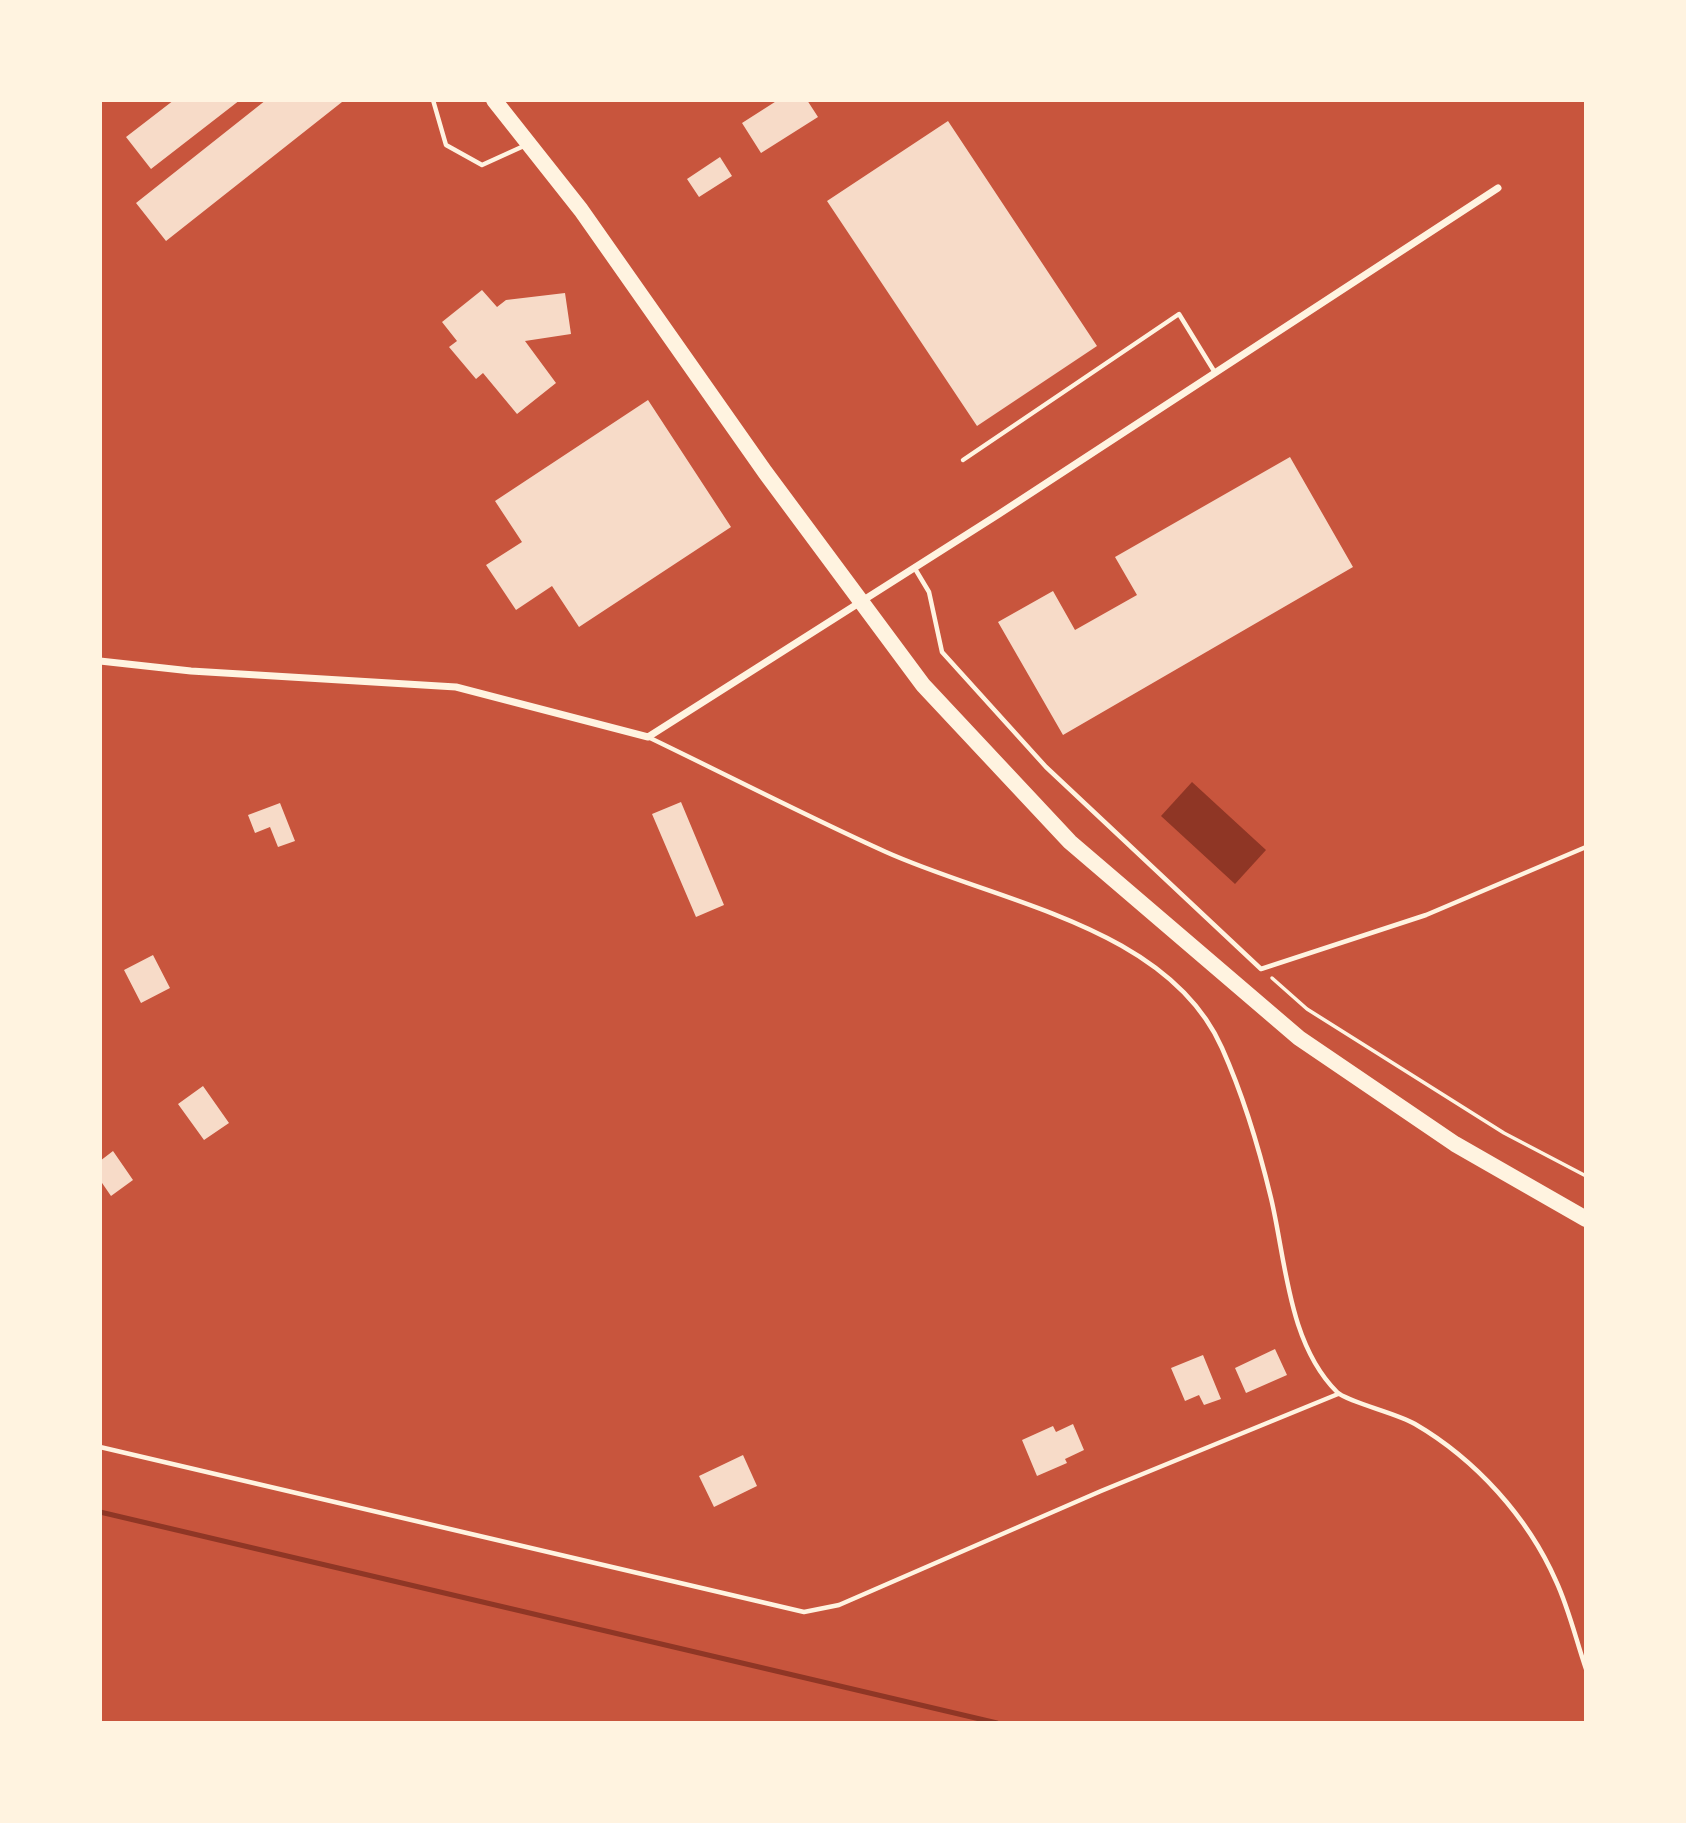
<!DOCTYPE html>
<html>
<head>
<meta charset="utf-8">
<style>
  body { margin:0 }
  #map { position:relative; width:1686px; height:1823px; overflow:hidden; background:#c8553d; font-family:"Fira Sans",sans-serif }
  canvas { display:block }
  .frame { position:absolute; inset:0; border:102px solid #fff3e0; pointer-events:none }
</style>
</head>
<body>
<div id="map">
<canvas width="1686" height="1823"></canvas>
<div class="frame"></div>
</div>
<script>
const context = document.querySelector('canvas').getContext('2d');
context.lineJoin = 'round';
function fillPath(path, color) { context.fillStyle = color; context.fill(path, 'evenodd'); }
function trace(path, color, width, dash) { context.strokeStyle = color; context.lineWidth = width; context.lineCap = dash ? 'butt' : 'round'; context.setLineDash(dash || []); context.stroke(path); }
const water = new Path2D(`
  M1192 782 1266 850 1235 884 1161 816Z`);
const stream = new Path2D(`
  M100 1512 997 1723`);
const building = new Path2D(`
  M174 100H240L151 169 126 137Z
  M266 100 342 102 166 241 136 203Z
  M778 100H807L818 117 761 153 742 123Z
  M948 121 1097 346 977 426 827 201Z
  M720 157 732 176 699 197 687 179Z
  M482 290 497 307 506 300 565 293 571 334 525 341 556 383 517 414 483 373 476 379 449 347 457 341 442 322Z
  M648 400 731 527 579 627 552 586 516 610 486 565 522 542 495 501Z
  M1290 457 1353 567 1063 735 998 622 1053 591 1075 630 1137 595 1115 557Z
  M681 802 724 905 696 917 652 814Z
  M280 803 295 841 278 847 270 827 255 833 248 815Z
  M153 955 170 988 141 1003 124 970Z
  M203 1086 229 1123 204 1140 178 1104Z
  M113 1151 133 1180 111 1196 100 1180V1161Z
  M1275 1349 1287 1375 1246 1393 1235 1368Z
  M1203 1355 1221 1399 1204 1405 1199 1395 1185 1401 1171 1368Z
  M1073 1424 1084 1450 1065 1459 1067 1463 1037 1476 1022 1440 1053 1426 1056 1432Z
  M743 1455 757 1486 714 1507 699 1476Z`);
const path = new Path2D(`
  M1272 978 1307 1009 1504 1133 1586 1176`);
const service = new Path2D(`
  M433 100 446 145 482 165 526 145
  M963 460 1179 314 1214 371
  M914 567 929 592 942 652 1046 767 1261 969 1426 915 1586 847
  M648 737C727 775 806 816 886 852 997 902 1168 926 1222 1048 1243 1095 1259 1148 1271 1198 1286 1261 1288 1343 1337 1392 1347 1402 1397 1413 1415 1424 1475 1459 1528 1517 1556 1581 1569 1609 1576 1640 1586 1669
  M100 1447 804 1612 839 1605 1101 1491 1338 1394`);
const minor = new Path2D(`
  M100 661 191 671 456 687 648 737 999 514 1498 188`);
const primary = new Path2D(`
  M494 100 581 210 765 472 923 685 1070 842 1299 1038 1455 1144 1586 1219`);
fillPath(water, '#8f3625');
trace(stream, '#8f3625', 5);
fillPath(building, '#f7dbc8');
trace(path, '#fff3e0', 3.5);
trace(service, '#fff3e0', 4.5);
trace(minor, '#fff3e0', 7);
trace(primary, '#fff3e0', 16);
</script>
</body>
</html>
